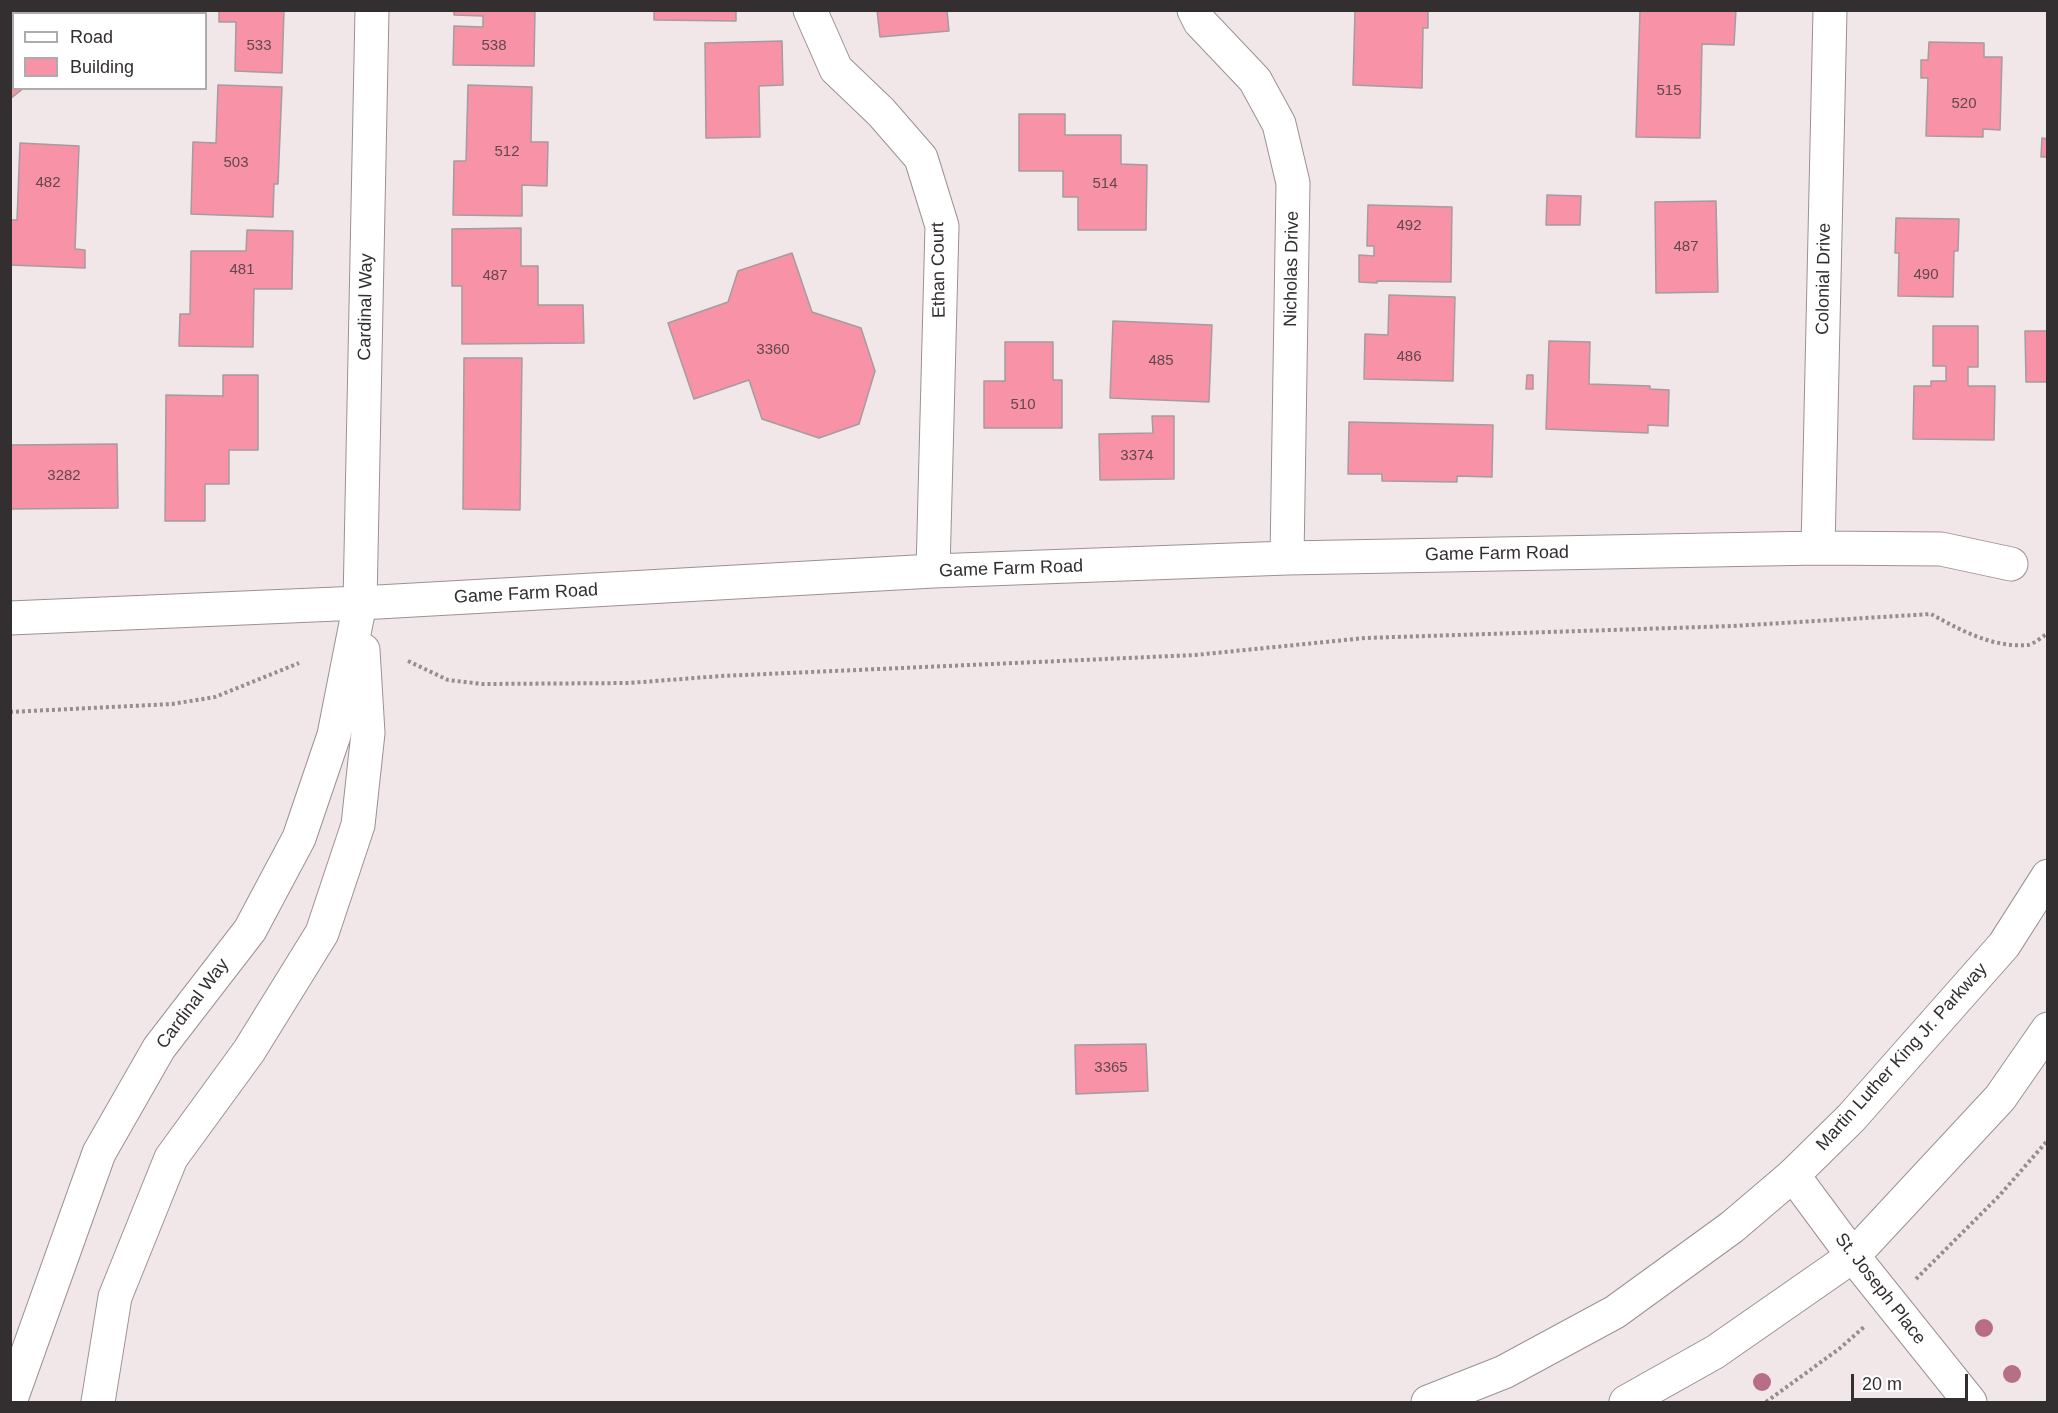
<!DOCTYPE html>
<html>
<head>
<meta charset="utf-8">
<style>
  body { margin:0 }
  #map { position:relative; width:2058px; height:1413px; overflow:hidden; background:#f2e7e8; font-family:Helvetica,sans-serif }
  canvas { display:block }
  .frame { position:absolute; inset:0; border:12px solid #332e2f; pointer-events:none }
  .legend { position:absolute; left:12px; top:12px; width:195px; height:78px; box-sizing:border-box; background:#fff; border:2px solid #adabac; margin:0; padding:8px 10px; list-style:none; font-size:18px; color:#332e2f }
  .legend li { display:flex; align-items:center; gap:12px; height:30px }
  .legend b { width:30px; border:2px solid #adabac }
  .scale { position:absolute; left:1851px; top:1374px; width:117px; height:27px; box-sizing:border-box; border:3px solid #332e2f; border-top:0; padding-left:8px; font-size:18px; line-height:21px; white-space:nowrap; color:#332e2f; -webkit-text-stroke:4px #fff; paint-order:stroke }
</style>
</head>
<body>
<div id="map">
<canvas width="2058" height="1413"></canvas>
<div class="frame"></div>
<ul class="legend">
<li><b style="height:8px;background:#fff"></b>Road</li>
<li><b style="height:16px;background:#f792a7"></b>Building</li>
</ul>
<div class="scale">20 m</div>
</div>
<script>
const context = document.querySelector('canvas').getContext('2d');
context.lineJoin = 'round';
function fillPath(path, color) { context.fillStyle = color; context.fill(path, 'evenodd'); }
function trace(path, color, width, dash) { context.strokeStyle = color; context.lineWidth = width; context.lineCap = dash ? 'butt' : 'round'; context.setLineDash(dash || []); context.stroke(path); }
function drawText(font, color, halo, rows, align = 'center') {
  context.font = font + ' Helvetica,sans-serif'; context.lineWidth = 6; context.setLineDash([]); context.textBaseline = 'middle'; context.strokeStyle = halo; context.fillStyle = color; for (const [text, x, y, turn = 0] of rows) {
    context.save(); context.translate(x, y); context.rotate((+turn || 0) * Math.PI / 180); context.textAlign = isNaN(turn) ? turn : align; if (halo) context.strokeText(text, 0, 0); context.fillText(text, 0, 0); context.restore();
  }
}
const building = new Path2D(`
  M10 10H35L37 14H14V35L10 37Z
  M219 10H284L282 73 235 71 236 22H219Z
  M454 10H535L534 66 453 65 454 26 483 27V16L454 15Z
  M654 10H736V21L654 20Z
  M877 10H947L949 31 880 37Z
  M1355 10H1428V28H1423L1422 88 1353 85Z
  M1640 10H1736L1734 45 1702 44 1700 138 1636 137Z
  M10 41 14 45V88H24L10 99Z
  M782 41 783 85 759 86 760 137 706 138 705 43Z
  M1929 42 1984 43V57H2002L2000 130 1983 129V137L1926 136 1928 78H1921V60H1928Z
  M218 85 282 87 278 184H274L273 217 191 214 193 142 216 143Z
  M468 85 532 87 531 142H548L547 186 522 185V216L453 215 454 161H466Z
  M1019 114H1065V135H1121V164L1147 165 1146 230H1078V197H1063V171H1019Z
  M2042 138 2048 139V157H2041Z
  M20 143 79 146 75 249 85 250V268L10 265V220H17Z
  M1547 195 1581 196 1580 225H1546Z
  M1716 201 1718 292 1656 293 1655 202Z
  M1368 205 1452 207 1451 282 1377 281V283L1359 282V255L1374 256V246H1367Z
  M1896 218 1959 219 1958 251H1954L1953 297 1898 296 1899 253H1895Z
  M521 228V266H538V305H583L584 343 462 344V286H452V229Z
  M247 230 293 231 292 289H254L253 347 179 346 180 314H190L191 251H246Z
  M792 253 812 312 861 328 875 371 859 424 819 438 762 419 749 380 694 399 668 323 728 302 738 271Z
  M1389 295 1455 297 1453 381 1364 379 1365 334 1388 335Z
  M1113 321 1212 325 1209 402 1110 398Z
  M1933 326H1978V367H1968V386H1995L1994 440 1913 439 1914 386H1931V381H1946V366H1933Z
  M2025 331H2048V382H2026Z
  M1549 341 1590 342 1589 384 1650 386V389L1669 390 1668 426 1648 425V433L1546 429Z
  M1005 342H1053V380H1062V428H984V381H1005Z
  M464 358H522L520 510 463 509Z
  M223 375H258V450H229V484H205V521H165L166 395 223 396Z
  M1527 375H1533V389H1526Z
  M1152 416H1174V479L1100 480 1099 434 1153 433Z
  M1349 422 1493 425 1492 477 1457 476V482L1382 481V474H1348Z
  M117 444 118 508 10 509V445Z
  M1146 1044 1148 1091 1076 1094 1075 1045Z`);
const path = new Path2D(`
  M408 661 448 680 482 684 629 683 721 676 1195 655 1365 638 1733 626 1931 614C1960 630 1993 648 2028 645 2034 644 2042 637 2048 633
  M10 712 172 704 215 697 299 663
  M1916 1279 1999 1196 2048 1140
  M1766 1402 1839 1349 1864 1327`);
const minor = new Path2D(`
  M372 10 360 603 933 571 1287 558 1818 548 1941 549 2011 564
  M810 10 836 69 881 112 921 158 942 226 933 571
  M1194 10 1200 22 1255 80 1279 124 1293 183 1287 558
  M1818 548 1830 10`);
const tertiary = new Path2D(`
  M10 618 360 603
  M1793 1175 1853 1256 1970 1402
  M10 1402 99 1153 159 1048 250 930 299 838 334 735 360 603
  M98 1402 115 1297 171 1158 249 1051 322 933 358 825 368 733 363 650`);
const primary = new Path2D(`
  M1428 1402 1504 1372 1615 1312 1732 1227 1793 1175 1851 1118 2004 945 2048 876
  M1626 1402 1715 1352 1853 1256 2000 1098 2048 1029`);
const trees = [
  [1984,1328],
  [2012,1374],
  [1762,1382]
];
const numberNames = [
  ["533",259,46],
  ["538",494,46],
  ["515",1669,91],
  ["520",1964,104],
  ["512",507,152],
  ["503",236,163],
  ["482",48,183],
  ["514",1105,184],
  ["492",1409,226],
  ["487",1686,247],
  ["481",242,270],
  ["490",1926,275],
  ["487",495,276],
  ["3360",773,350],
  ["486",1409,357],
  ["485",1161,361],
  ["510",1023,405],
  ["3374",1137,456],
  ["3282",64,476],
  ["3365",1111,1068]
];
const streetNames = [
  ["Nicholas Drive",1292,269,-89],
  ["Ethan Court",939,270,-91],
  ["Colonial Drive",1824,279,-89],
  ["Cardinal Way",366,307,-89],
  ["Game Farm Road",1497,554,-1],
  ["Game Farm Road",1011,569,-2],
  ["Game Farm Road",526,594,-3],
  ["Cardinal Way",193,1004,-53],
  ["Martin Luther King Jr. Parkway",1902,1057,-48],
  ["St. Joseph Place",1880,1289,52]
];
fillPath(building, '#f792a7');
trace(building, '#a59c9d', 1.5);
trace(minor, '#9b9193', 35);
trace(tertiary, '#9b9193', 35);
trace(primary, '#9b9193', 35);
trace(path, '#958d8e', 4, [3, 3]);
trace(minor, '#fff', 33);
trace(tertiary, '#fff', 33);
trace(primary, '#fff', 33);
context.fillStyle = '#b76f88';
for (const [x, y] of trees) { context.beginPath(); context.arc(x, y, 9, 0, 2 * Math.PI); context.fill(); }
drawText('15px', '#64474d', null, numberNames);
drawText('18px', '#332e2f', '#fff', streetNames);
</script>
</body>
</html>
